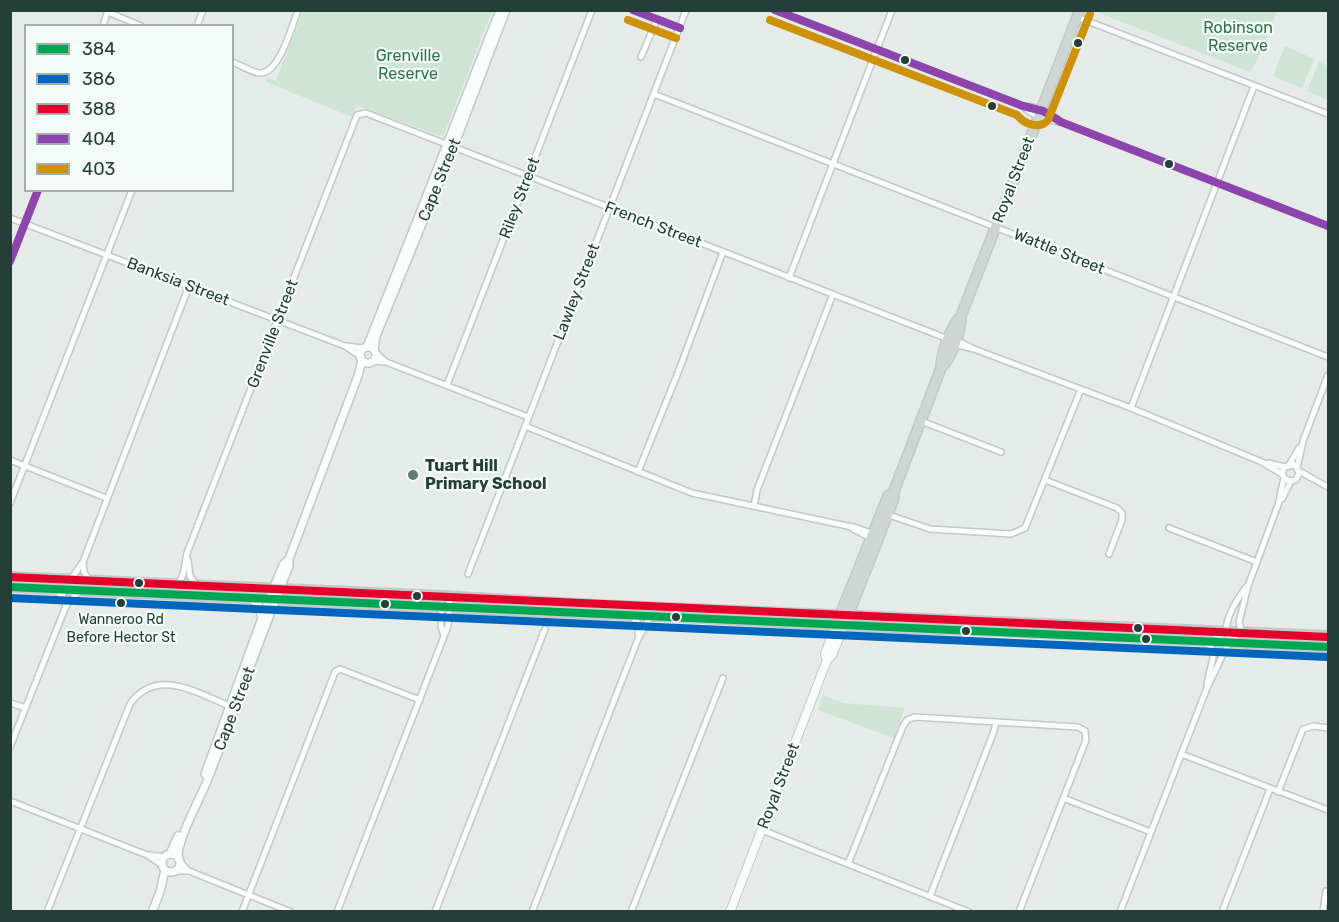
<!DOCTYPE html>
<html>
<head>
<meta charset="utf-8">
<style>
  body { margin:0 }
  #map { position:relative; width:1339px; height:922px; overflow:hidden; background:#e5ebe8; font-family:Rubik,sans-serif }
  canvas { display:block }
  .frame { position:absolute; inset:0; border:12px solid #233f37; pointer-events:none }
  .legend { position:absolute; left:24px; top:24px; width:210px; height:168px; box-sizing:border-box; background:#f4faf7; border:2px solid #a0afaa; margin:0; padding:8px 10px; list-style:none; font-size:18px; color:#233f37 }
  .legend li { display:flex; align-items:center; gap:12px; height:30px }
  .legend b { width:30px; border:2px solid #a0afaa }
</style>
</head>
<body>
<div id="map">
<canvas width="1339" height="922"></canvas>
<div class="frame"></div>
<ul class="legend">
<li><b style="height:8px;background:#00a651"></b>384</li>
<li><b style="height:8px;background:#0065bd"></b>386</li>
<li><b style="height:8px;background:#e4002b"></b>388</li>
<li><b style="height:8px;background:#8e44ad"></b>404</li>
<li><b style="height:8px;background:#cd910b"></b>403</li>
</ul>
</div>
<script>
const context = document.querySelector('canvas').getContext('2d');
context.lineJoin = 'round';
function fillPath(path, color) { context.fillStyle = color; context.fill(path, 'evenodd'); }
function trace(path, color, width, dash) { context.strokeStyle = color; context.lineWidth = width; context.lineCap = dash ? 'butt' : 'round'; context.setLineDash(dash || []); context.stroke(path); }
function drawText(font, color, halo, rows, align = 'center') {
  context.font = font + ' Rubik,sans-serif'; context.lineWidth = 4.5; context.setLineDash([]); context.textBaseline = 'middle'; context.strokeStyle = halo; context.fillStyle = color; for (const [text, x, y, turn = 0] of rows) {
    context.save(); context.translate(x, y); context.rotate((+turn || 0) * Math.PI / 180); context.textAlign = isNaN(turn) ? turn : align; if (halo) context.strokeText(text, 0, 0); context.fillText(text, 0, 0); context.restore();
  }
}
const green = new Path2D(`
  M303 11V10L492 11 444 134 439 136 357 105 352 117 266 82 267 78 276 81Z
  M1094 11V10L1277 11 1257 61 1250 72Z
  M1285 46 1314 59 1302 88 1273 76Z
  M1319 62 1328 66V100L1307 91Z
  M823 695 843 703 905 708 894 738 818 710Z`);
const minor = new Path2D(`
  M632 10 680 28
  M774 10 1023 106C1031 115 1049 121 1061 122L1328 226
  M108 12 141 26
  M1077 17 1328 114
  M103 26 108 10
  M197 26 203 10
  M641 57 657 19
  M232 62C241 65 251 72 259 73 279 75 292 26 298 10
  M654 94 1328 357
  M1023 106C1034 105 1053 114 1061 122
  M10 218 345 346 360 356
  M10 262 38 190
  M789 278 892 10
  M956 340 974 349 1131 408 1262 462 1282 474
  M346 346 363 348
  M376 353 386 362 528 417
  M373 361 386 362
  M447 385 592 10
  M1131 408 1254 86
  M921 421 1001 452
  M525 426 692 493 857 528 874 534
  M10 460 106 498
  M1268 463 1285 467 1295 465 1299 473 1296 480 1289 481 1284 478 1282 472 1285 467
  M1289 465 1299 448
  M1297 468 1303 441 1328 375
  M1299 471 1328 487
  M638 472 679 370 723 252
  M1045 480 1117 508 1122 513V520L1109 554
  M1282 499 1291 481
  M10 503 132 190
  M754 506 757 490 833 294
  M886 514 930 529 1011 534 1025 528 1081 389
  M1169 528 1257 562
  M853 529 871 538
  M188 560 190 576 196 585
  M83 562 84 572 89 580
  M468 574 686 10
  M71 579 83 562 189 286
  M178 584 183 575 187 553 357 115 366 113 943 337 954 344 974 349
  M56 591 63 596 66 606
  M442 605 441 626 444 636
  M632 616 638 623V634
  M1242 633 1239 622 1248 586 1278 505 1284 478
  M1238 641 1227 635C1223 621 1238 598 1246 587
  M1206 644 1209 645 1214 653 1207 684
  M10 703 26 708
  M10 747 66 606 79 591
  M1181 754 1328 810
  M1278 792 1303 729 1314 726 1328 728
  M1063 798 1151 832
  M10 801 147 855 162 865
  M762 830 969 912
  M149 855 164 857
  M179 861 189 871
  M848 864 903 726 907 720 915 717 1078 727 1085 731 1086 740 1019 912
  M175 871H189L291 912
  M930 896 994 731 996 722
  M47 912 130 704C157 666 199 694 232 707
  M242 912 335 672 340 669 420 700
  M337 912 448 626 450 596
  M435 912 545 629
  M532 912 638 639 651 616
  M631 912 723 678
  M1120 912 1207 688 1227 646 1225 641 1212 632
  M1222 912 1270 789
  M1323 912 1326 891`);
const tertiary = new Path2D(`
  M360 355a8 8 0 1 1 16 0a8 8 0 1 1-16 0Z
  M367 347 500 10
  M374 349 376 336 454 146 506 10
  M250 598 258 604 262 618
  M205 774 269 599 283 565 289 559
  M170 854 178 836
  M162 863a9 9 0 1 1 18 0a9 9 0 1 1-18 0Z
  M178 858C177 840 199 801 207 781 235 710 260 637 289 566V559L358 376 362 360
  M152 912 160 892 165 870`);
const secondary = new Path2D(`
  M827 660 832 655 844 626
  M730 912 827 660 825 654 836 625`);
const primary = new Path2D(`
  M941 368C952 357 961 332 961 316L1080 10
  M838 620 888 496 894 491
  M844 626 894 498V491L941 368C941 352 950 329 961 316`);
const trunk = new Path2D(`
  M10 577 442 596 597 605 1328 636
  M10 587 501 610 704 618 844 626 999 631 1328 647`);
const bus1 = new Path2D(`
  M10 587 1328 647`);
const bus2 = new Path2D(`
  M10 598 1327 657`);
const bus3 = new Path2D(`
  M10 577 1328 637`);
const bus4 = new Path2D(`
  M633 10 680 28
  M775 10 1023 106 1043 111 1061 122 1328 226
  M10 261 38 190`);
const bus5 = new Path2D(`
  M628 20 676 38
  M770 20 1017 115C1024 124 1040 130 1048 120L1090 14`);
const markers = [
  [1078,43,5,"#233f37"],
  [905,60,5,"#233f37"],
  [992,106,5,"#233f37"],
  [1169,164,5,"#233f37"],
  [413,475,6,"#677b75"],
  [139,583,5,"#233f37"],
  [417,596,5,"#233f37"],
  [121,603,5,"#233f37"],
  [385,604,5,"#233f37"],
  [676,617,5,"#233f37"],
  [1138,628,5,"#233f37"],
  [966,631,5,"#233f37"],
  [1146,639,5,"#233f37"]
];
const busNames = [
  ["Wanneroo Rd",121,620],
  ["Before Hector St",121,638]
];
const parkNames = [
  ["Robinson",1238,28],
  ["Reserve",1238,46],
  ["Grenville",408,56],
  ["Reserve",408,74]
];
const streetNames = [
  ["Cape Street",440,180,-68],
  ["Royal Street",1014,180,-69],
  ["Riley Street",520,198,-69],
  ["French Street",653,225,21],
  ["Wattle Street",1059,252,22],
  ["Banksia Street",178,282,21],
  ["Lawley Street",577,292,-69],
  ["Grenville Street",273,334,-69],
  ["Cape Street",235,709,-69],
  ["Royal Street",779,786,-69]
];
const poiNames = [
  ["Tuart Hill",425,466],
  ["Primary School",425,484]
];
fillPath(green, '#cee4d5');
trace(minor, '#c2c8c5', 8);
trace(tertiary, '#c2c8c5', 10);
trace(secondary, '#c1c9c6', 10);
trace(primary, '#c1cac7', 12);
trace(trunk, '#c1cac7', 12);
trace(minor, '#fbfcfc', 5);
trace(tertiary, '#fbfcfc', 7);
trace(secondary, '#fbfcfc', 8);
trace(primary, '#ced6d4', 9);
trace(trunk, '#c4ccca', 9);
trace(bus1, '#00a651', 8);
trace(bus2, '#0065bd', 8);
trace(bus3, '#e4002b', 8);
trace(bus4, '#8e44ad', 8);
trace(bus5, '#cd910b', 8);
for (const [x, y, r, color] of markers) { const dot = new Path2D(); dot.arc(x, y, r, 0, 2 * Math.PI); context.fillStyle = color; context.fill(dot); trace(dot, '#f4faf7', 2); }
drawText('14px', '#233f37', '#f4faf7', busNames);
drawText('16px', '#2c7748', '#f4faf7', parkNames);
drawText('16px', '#233f37', '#f4faf7', streetNames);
drawText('bold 16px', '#233f37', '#f4faf7', poiNames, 'left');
</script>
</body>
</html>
